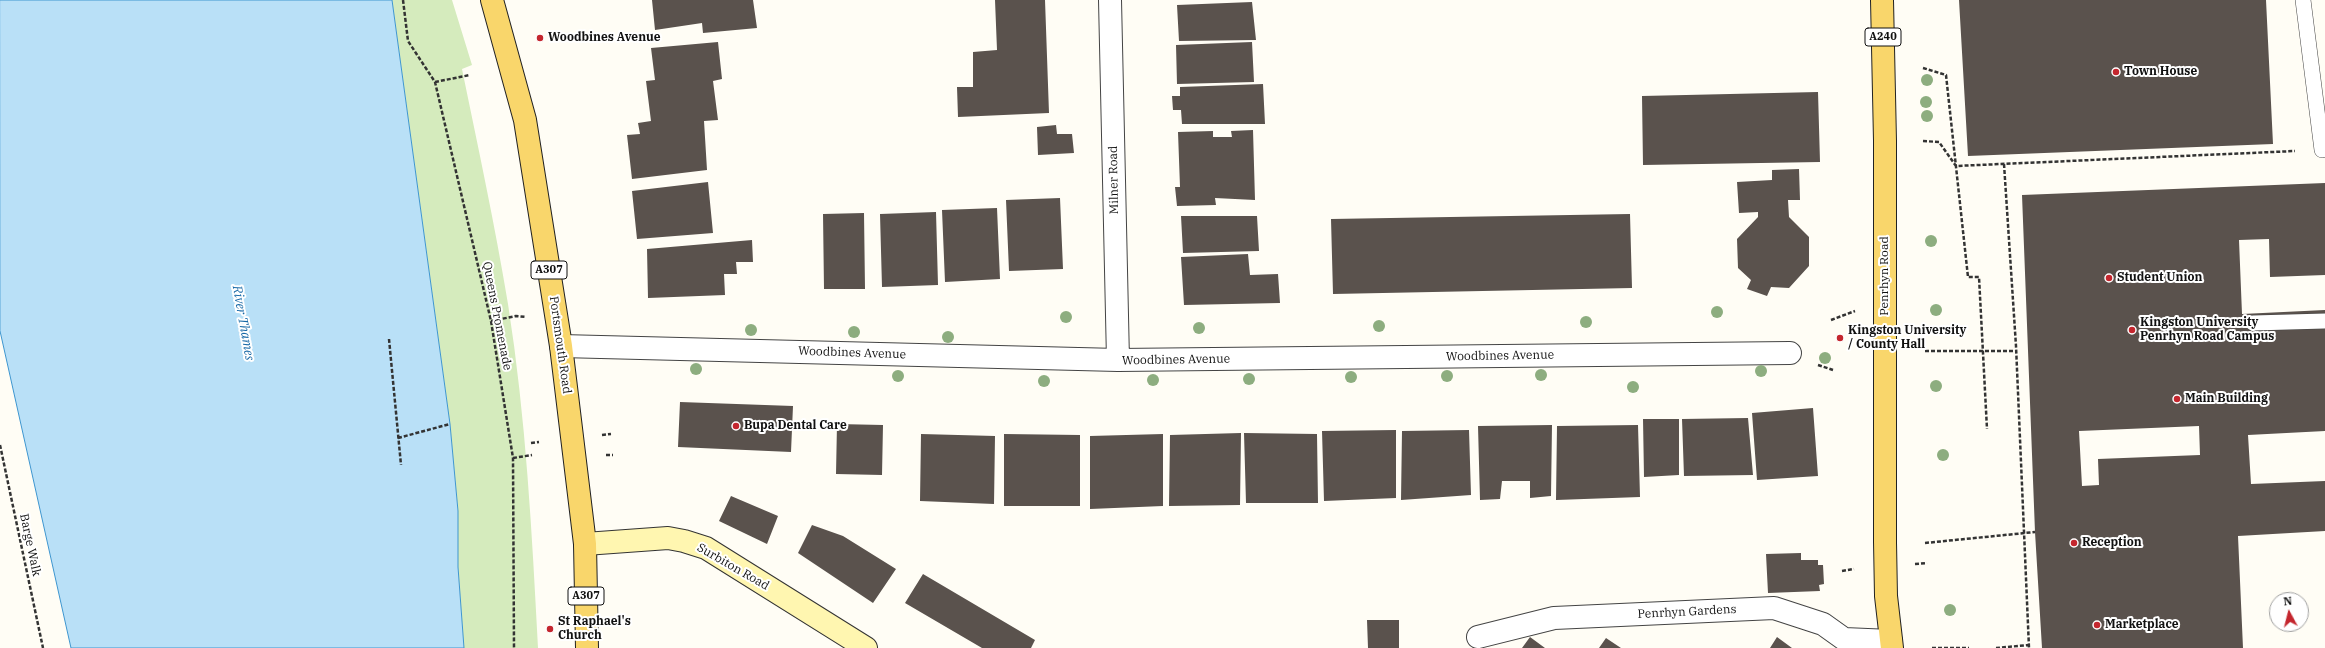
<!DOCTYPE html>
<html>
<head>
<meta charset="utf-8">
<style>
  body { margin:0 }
  #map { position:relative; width:2325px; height:648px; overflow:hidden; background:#fffdf5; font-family:"IBM Plex Serif",serif }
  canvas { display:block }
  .north { position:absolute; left:2269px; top:592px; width:40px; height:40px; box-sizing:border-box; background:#fff; border:1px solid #a0a0a0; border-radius:50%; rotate:353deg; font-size:11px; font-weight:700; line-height:16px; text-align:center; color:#111 }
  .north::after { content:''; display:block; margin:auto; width:14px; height:18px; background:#c4262e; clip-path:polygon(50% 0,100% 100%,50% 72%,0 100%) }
</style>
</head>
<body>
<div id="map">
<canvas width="2325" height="648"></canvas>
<div class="north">N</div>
</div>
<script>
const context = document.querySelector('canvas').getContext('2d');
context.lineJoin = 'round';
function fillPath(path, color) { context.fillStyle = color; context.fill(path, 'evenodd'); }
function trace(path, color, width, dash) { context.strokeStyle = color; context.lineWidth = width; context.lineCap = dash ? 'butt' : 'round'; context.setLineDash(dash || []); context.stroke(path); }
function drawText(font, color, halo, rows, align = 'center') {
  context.font = font + ' "IBM Plex Serif",serif'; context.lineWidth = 4; context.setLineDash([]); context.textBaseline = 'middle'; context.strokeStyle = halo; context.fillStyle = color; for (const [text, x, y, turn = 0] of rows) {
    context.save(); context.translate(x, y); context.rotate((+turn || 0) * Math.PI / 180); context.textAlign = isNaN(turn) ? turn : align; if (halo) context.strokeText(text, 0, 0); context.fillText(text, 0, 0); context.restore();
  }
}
const green = new Path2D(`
  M392 0H452L472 65 462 69C478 147 495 225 508 304 526 418 532 533 538 648H464L458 567V511L450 424Z`);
const water = new Path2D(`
  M0 0H392L450 424 458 511V567L464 648H71L0 331Z`);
const building = new Path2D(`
  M652 0H753L757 28 703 33 702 23 655 30Z
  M995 0H1045L1049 113 958 117 957 87H973V52L997 50Z
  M1959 0H2266L2273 144 1968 156Z
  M1252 2 1256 40 1179 41 1177 5Z
  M718 42 722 79 713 81 718 120 704 121 707 170 632 179 627 135 640 134 638 123 651 121 646 81 655 80 651 48Z
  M1252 42 1254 82 1177 84 1176 45Z
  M1263 84 1265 124H1182L1181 110H1173L1172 96H1180V87Z
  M1818 92 1820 162 1643 165 1642 96Z
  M1056 125 1057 134H1072L1074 153 1038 155 1037 127Z
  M1253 130 1255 200 1215 198 1216 205 1177 206 1175 187H1180L1178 132 1213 131V137H1232L1231 131Z
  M1799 169 1800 200H1788L1789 217 1809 237V266L1789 288 1771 287 1767 296 1747 289 1751 280 1738 268 1737 239 1758 217V212L1739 213 1737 182 1772 180V170Z
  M708 182 713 233 637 239 632 191Z
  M2325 183V275L2270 277 2269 239 2239 240 2242 314 2325 310V431L2248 435 2251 484 2325 481V531L2238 536 2243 648H2042L2035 532 2022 195ZM2199 426 2200 455 2098 459 2099 485 2082 486 2079 431Z
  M1060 198 1063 269 1009 271 1006 200Z
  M997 208 1000 279 945 282 942 210Z
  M936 212 938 285 882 287 880 214Z
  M864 213 865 289H824L823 214Z
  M1630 214 1632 288 1333 294 1331 219Z
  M1181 216H1257L1259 251 1183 253Z
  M752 240 753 262H736L737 274H724L725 295 648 298 647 249Z
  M1248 254 1250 275 1278 274 1280 303 1184 305 1181 257Z
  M680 402 793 406 791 452 678 447Z
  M1813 408 1818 476 1757 480 1752 413Z
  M1748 418 1753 475 1684 476 1682 419Z
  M1643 419H1679V475L1644 477Z
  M837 424 883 425 882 475 836 474Z
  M1552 425 1551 496 1530 498V481H1502L1500 499 1480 500 1478 426Z
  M1638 425 1640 497 1556 500 1557 426Z
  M1396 430V498L1324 501 1322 431Z
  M1469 430 1471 495 1401 500 1402 431Z
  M1241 433 1240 505 1169 506 1170 435Z
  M1244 433 1317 434 1318 503H1246Z
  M921 434 995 436 994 504 920 501Z
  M1004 434 1080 435V506H1004Z
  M1163 434V506L1090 509V436Z
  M731 496 778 516 767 544 719 521Z
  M812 525 843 536 896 569 873 603 798 553Z
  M1801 553V560H1818V565H1823L1824 584 1819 585 1820 591 1768 593 1766 554Z
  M923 574 1035 640 1031 648H982L905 603Z
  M1367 620H1399V648H1368Z
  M1530 637 1545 648H1522Z
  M1777 637 1792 648H1770Z
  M1606 638 1621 648H1599Z`);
const path = new Path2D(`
  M403 0 408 41 435 82 491 321 513 458 514 648
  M1923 68 1946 75 1968 277H1979L1987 429
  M435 82 470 75
  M1923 141 1939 142 1956 166 2295 151
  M2004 164 2016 346 2029 648
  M1831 320 1855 311
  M491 321 516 316 526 317
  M389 339 401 465
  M1925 351H2016
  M1818 365 1833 370
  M602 435 611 434
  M398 438 450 424
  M531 443 539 442
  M0 445 43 648
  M606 455H613
  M513 458 532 455
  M1925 543 2035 532
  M1915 564 1927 563
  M1842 571 1854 569
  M1932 648H1969
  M1996 648 2029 645`);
const service = new Path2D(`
  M2303 0 2322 150
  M2253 323 2325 321`);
const minor = new Path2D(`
  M1110 0 1118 360
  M561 346 1118 360 1790 353
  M1478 637 1554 618 1774 608 1823 624 1844 639 1891 641`);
const secondary = new Path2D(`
  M585 544 668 538 684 541 706 548 866 648`);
const primary = new Path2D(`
  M492 0 525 120 561 346 585 544 587 648
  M1882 0 1885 141V542L1886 596 1892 648`);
const trees = [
  [1927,80],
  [1926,102],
  [1927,116],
  [1931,241],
  [1936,310],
  [1717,312],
  [1066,317],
  [1586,322],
  [1379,326],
  [1199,328],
  [751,330],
  [854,332],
  [948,337],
  [1825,358],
  [696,369],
  [1761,371],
  [1541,375],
  [898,376],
  [1447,376],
  [1351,377],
  [1249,379],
  [1153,380],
  [1044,381],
  [1936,386],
  [1633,387],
  [1943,455],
  [1950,610]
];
const markers = [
  [540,38,4,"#c4262e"],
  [2116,72,4,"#c4262e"],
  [2109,278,4,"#c4262e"],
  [2132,330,4,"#c4262e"],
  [1840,338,4,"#c4262e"],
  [2177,399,4,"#c4262e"],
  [736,426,4,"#c4262e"],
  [2074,543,4,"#c4262e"],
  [2097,625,4,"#c4262e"],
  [550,629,4,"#c4262e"]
];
const shields = [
  [1883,37,36],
  [549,270,36],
  [586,596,36]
];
const shieldNames = [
  ["A240",1883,37],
  ["A307",549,270],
  ["A307",586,596]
];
const poiNames = [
  ["Woodbines Avenue",548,38],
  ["Town House",2124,72],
  ["Student Union",2117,278],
  ["Kingston University",2140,323],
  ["Penrhyn Road Campus",2140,337],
  ["Kingston University",1848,331],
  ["/ County Hall",1848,345],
  ["Main Building",2185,399],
  ["Bupa Dental Care",744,426],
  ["Reception",2082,543],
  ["St Raphael's",558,622],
  ["Church",558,636],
  ["Marketplace",2105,625]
];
const streetNames = [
  ["Milner Road",1114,180,-91],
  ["Penrhyn Road",1885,276,-90],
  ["Queens Promenade",497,316,79],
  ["Portsmouth Road",560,345,82],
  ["Woodbines Avenue",852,353,2],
  ["Woodbines Avenue",1500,356,-1],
  ["Woodbines Avenue",1176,360,-1],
  ["Barge Walk",30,545,78],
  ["Surbiton Road",733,567,30],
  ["Penrhyn Gardens",1687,612,-3]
];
const waterNames = [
  ["River Thames",243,323,80]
];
fillPath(green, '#d5ebbd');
fillPath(water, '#b9e0f7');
trace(water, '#3f96cf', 1);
fillPath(building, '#5a524d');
trace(service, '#444', 16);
trace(minor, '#444', 24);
trace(secondary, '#333', 24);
trace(primary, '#222', 24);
trace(path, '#333', 2.5, [4, 2]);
trace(service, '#fff', 15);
trace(minor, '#fff', 22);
trace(secondary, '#fff6b0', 22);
trace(primary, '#f9d66b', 22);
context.fillStyle = '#8dad7f';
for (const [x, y] of trees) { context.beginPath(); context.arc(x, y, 6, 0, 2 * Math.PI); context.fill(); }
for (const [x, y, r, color] of markers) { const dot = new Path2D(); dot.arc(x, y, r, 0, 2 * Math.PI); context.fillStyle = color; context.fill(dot); trace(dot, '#fff', 1.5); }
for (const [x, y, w] of shields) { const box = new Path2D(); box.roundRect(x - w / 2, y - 9, w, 18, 3); context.fillStyle = '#fff'; context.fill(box); trace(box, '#111', 1); }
drawText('bold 11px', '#111', null, shieldNames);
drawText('bold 12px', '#111', '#fff', poiNames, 'left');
drawText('12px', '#111', '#fff', streetNames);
drawText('italic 13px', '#1768a6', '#fff', waterNames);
</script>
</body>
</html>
